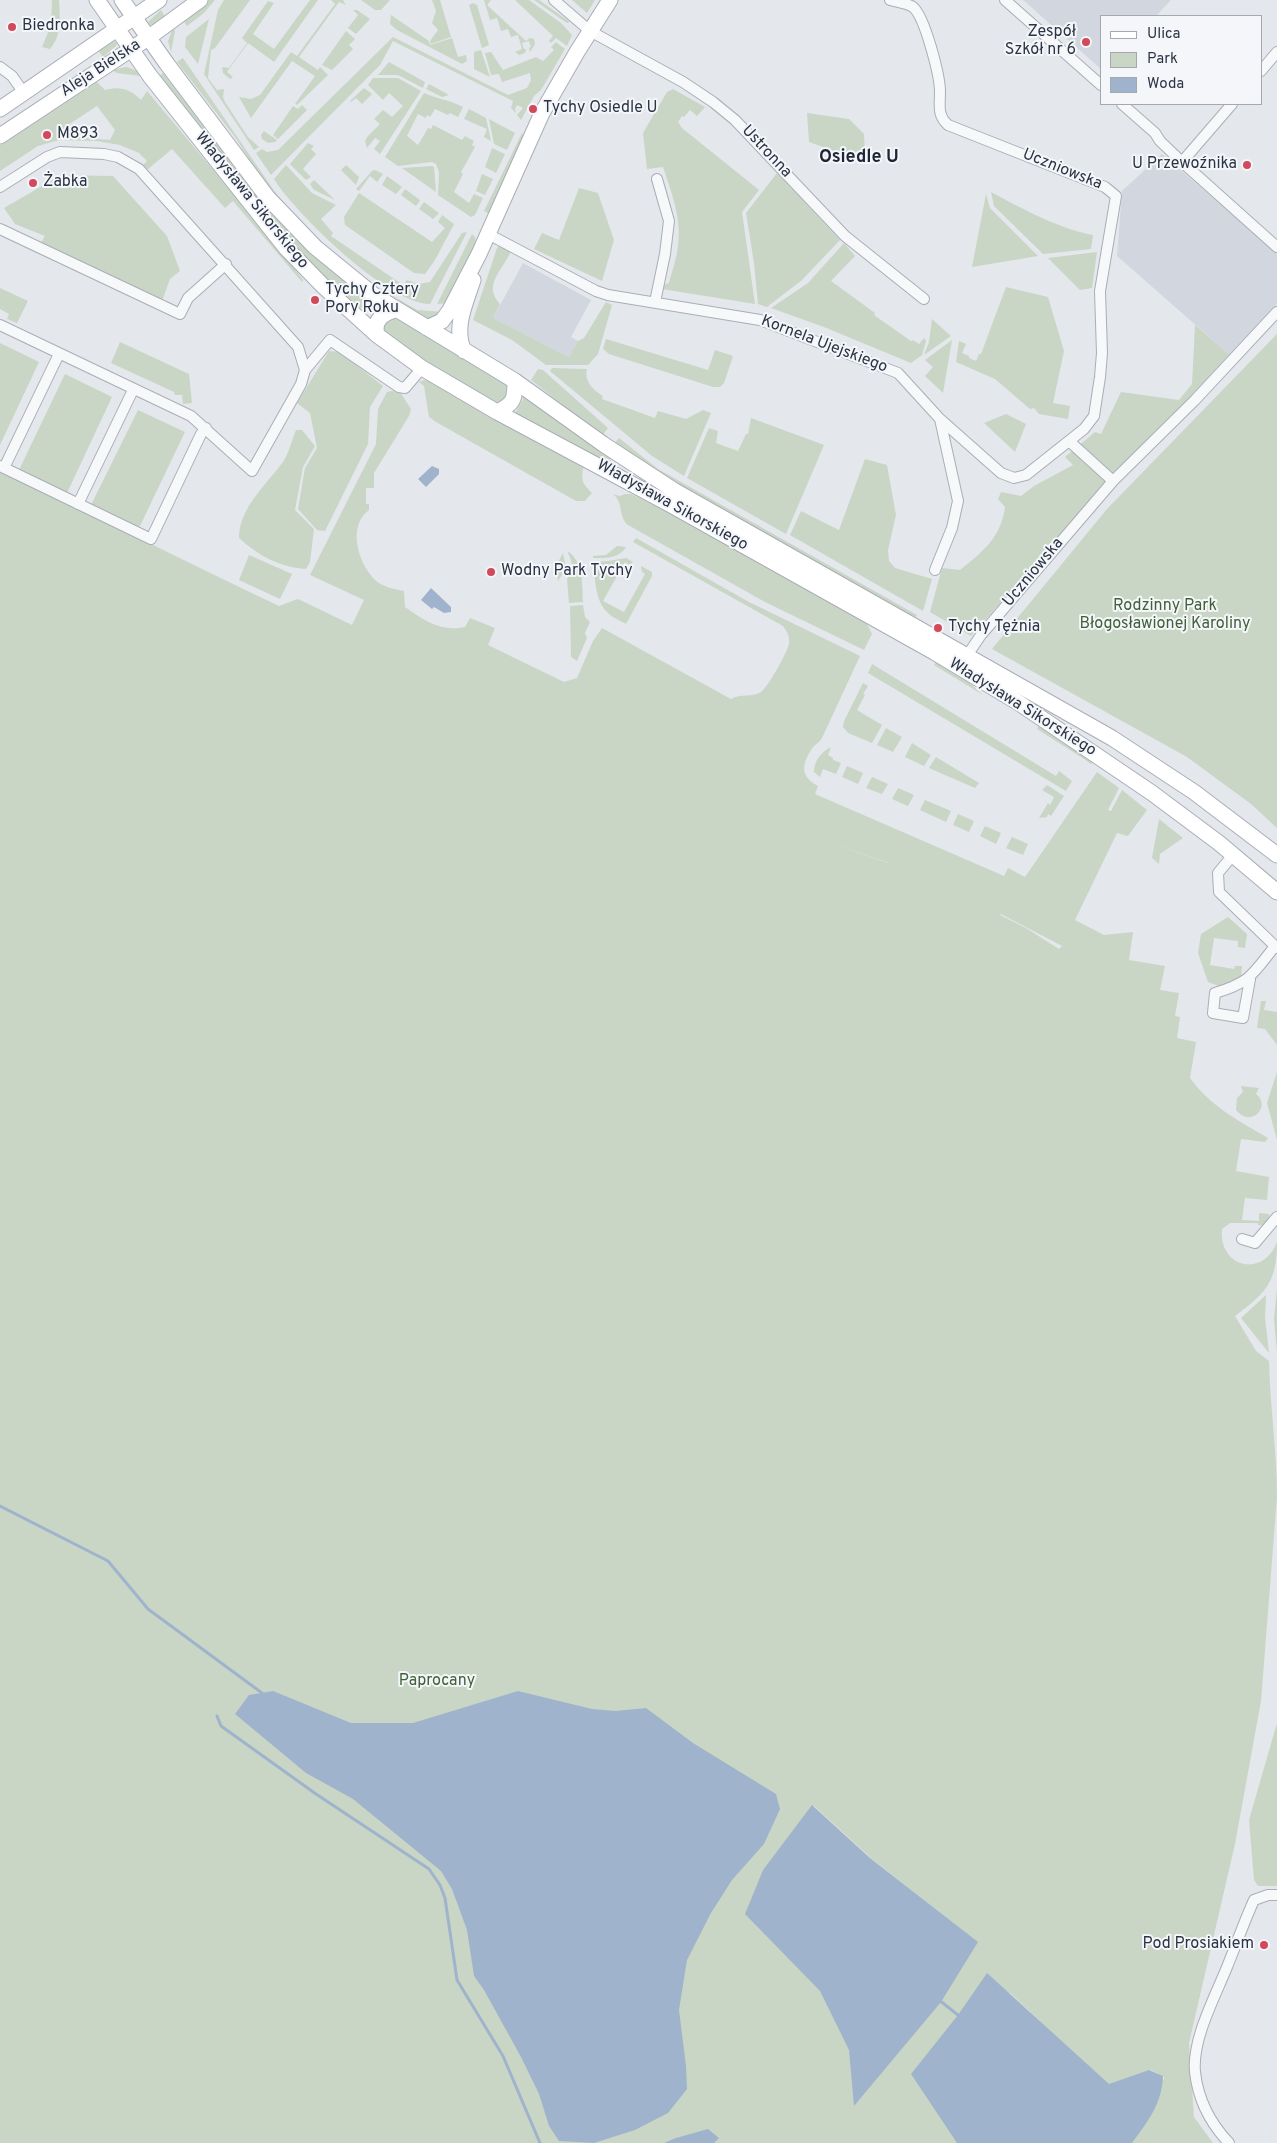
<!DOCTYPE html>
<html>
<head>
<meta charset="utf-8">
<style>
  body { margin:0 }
  #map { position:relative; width:1277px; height:2143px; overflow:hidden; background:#e4e7ec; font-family:Overpass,sans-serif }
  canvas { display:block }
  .legend { position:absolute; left:1100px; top:15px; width:162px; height:90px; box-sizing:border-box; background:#f4f6f9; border:1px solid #a4a8b1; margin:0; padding:6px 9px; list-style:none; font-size:15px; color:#2b3445 }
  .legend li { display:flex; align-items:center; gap:10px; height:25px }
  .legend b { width:25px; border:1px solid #a4a8b1 }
</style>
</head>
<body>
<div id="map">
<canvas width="1277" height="2143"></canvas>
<ul class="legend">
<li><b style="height:6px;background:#fff"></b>Ulica</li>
<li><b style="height:14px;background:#c9d6c5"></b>Park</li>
<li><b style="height:14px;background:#9fb4cc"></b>Woda</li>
</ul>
</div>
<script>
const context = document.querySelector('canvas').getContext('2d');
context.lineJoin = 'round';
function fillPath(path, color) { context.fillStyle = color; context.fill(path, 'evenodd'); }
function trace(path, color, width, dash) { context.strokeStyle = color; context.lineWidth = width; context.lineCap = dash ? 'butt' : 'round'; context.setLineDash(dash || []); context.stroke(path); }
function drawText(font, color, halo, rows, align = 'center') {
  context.font = font + ' Overpass,sans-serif'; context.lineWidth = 4; context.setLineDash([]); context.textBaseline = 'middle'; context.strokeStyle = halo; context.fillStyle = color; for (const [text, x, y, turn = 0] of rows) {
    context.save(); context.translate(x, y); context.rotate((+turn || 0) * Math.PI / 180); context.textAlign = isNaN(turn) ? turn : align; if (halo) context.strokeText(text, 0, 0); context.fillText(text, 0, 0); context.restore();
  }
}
const built = new Path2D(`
  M1023 0H1171L1156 16H1101V69Z
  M1162 154 1277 253V304L1231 356 1117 256 1122 191Z
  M523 263 591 300 571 337 578 341 569 357 493 318Z`);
const green = new Path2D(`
  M52 0H59C60 17 62 36 50 49L42 47 51 25Z
  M209 0H215L204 13 187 26 183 20Z
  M224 0H250L215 48 211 50 208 78 217 90 224 89 223 97 225 102 248 137 259 147 254 150 204 74 218 10Z
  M310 0H318L274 62 248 43 227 72 233 77 230 79 223 73 222 67 229 68 247 43 242 38 268 1 274 3 253 34 274 49Z
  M331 0H343L346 5 339 2 299 57 318 70 320 67 328 75 297 105 295 104 315 76 292 61 251 118 239 97 251 99 260 95 291 52 297 56 335 4Z
  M361 0H390L381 10H375Z
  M432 0H440L451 37 431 44 430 41 438 30 432 23 436 11Z
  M484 0H491L487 5 526 41 530 38 534 39 535 44 530 52 529 48 531 47 529 41 522 43 524 49H526L525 53 519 55 515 52 522 49 518 35 511 37 508 29 501 31 497 18 490 20Z
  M515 0H529L561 23 572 35 567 46 556 38 551 43 549 41 553 36Z
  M534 0H539L570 22 567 23Z
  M572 0H595L587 13Z
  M473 3 477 5 489 45 482 48 469 5Z
  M161 10 166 18 155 24 150 25 148 22Z
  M353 10H357L370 19 356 34 348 28 358 15Z
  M391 15 429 41 430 45 452 38 458 57 466 55 467 61 462 64 397 30 390 24Z
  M209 19 198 64 185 47 186 37Z
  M173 28 175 31 171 52 168 41Z
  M346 31 355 39 349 45 353 49 332 70 322 65Z
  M393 37 508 95 527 88 531 80 530 73 502 82 499 74 491 75 485 53 491 52 503 70 536 57 543 61 554 50 551 47 556 42 565 49 541 90 534 96 521 120 517 115 523 108 517 105 515 109 516 113 511 108 513 101 393 41 380 65 271 175 256 153 262 149 267 152 278 150Z
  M115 41 117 44 116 46 103 57 97 49Z
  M481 50 490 77 474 69V52Z
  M183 58 275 192C304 228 338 259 376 286V288L325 248 269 191 235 137 177 62Z
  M389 62 425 82 423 88 398 75H378Z
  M126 67 138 71 141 76 117 73 112 70Z
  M163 73 250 185 368 298 359 311 294 248 158 77Z
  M373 78H398L421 91 380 154 374 149 380 141 375 138 367 148 365 141 367 137 380 124 374 119 383 110 392 117 403 106 389 93 383 100 368 85Z
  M97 82 105 90C120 86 130 89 141 100L147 91 283 253 303 280 302 282 233 201 225 208 172 149 148 169 142 166 147 161 139 153 120 145 97 141 59 140 38 146 0 171V145ZM97 106 115 130 110 140 64 136 65 127Z
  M429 84 449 95 442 97 426 89Z
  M364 88 372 94 362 104 356 98 351 102 350 101Z
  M673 89 705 107 697 116 690 110 684 117 682 116 678 122 682 128 759 190 742 212 755 304 662 289V286L669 283C672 271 677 258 678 245 682 219 671 191 663 167L647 169 643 133 667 92Z
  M424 93C438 99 450 100 463 107L458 117 450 113 448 115 435 109 430 117 427 115 426 118 418 114 407 136 418 145 428 128 431 129 433 125 462 140 465 136 474 141 472 145 475 147 461 172 463 174 454 192 469 203 474 194 483 198 475 215 471 217 438 195 439 172 436 164 432 162 398 166 385 157Z
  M302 105 307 110 278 139 273 135 293 106 298 109Z
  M469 109 486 118 491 141 484 137 487 129 464 119Z
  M807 113 849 119 864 134 865 154 840 153 809 142Z
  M489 119 515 133 507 150 494 144Z
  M264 131 277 140 275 142 268 143 262 139 261 135Z
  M522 133 524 137 489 214 484 211Z
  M308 143 314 146 311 149 316 154 303 169 311 177 306 180 290 164Z
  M492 148 505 154 496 173 485 167Z
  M286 165 312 193 336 205 321 219 333 233 331 236 403 285 407 280 418 284 430 282 462 233 467 232 430 304C388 304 296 214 274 179Z
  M346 165 359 177 356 185 341 170Z
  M434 167 436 192 402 168 432 166Z
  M375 170 383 174 377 182 370 176 359 191 356 189 372 171Z
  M777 173 840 240 802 280 767 307 758 304 754 263 746 213Z
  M482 174 493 179 485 195 476 191Z
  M61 175 113 176 167 236 180 271 170 279 162 301 41 243 45 236 15 224 4 208Z
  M387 176 402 187 396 194 382 185Z
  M314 180 335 200 314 190 310 184Z
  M579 188 598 193 614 240 602 281 534 249 542 233 559 240Z
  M405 189 420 200 416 206 401 195Z
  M991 192C1021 208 1059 229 1093 235L1091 249 1043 254 994 206Z
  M359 193 432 242 445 228 438 222 442 215 454 224 435 260 425 274 414 273 345 225 344 217Z
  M986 194 990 208 1038 256 972 267Z
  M424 202 439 213 433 219 419 209Z
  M472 234 475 237 476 245 451 303 437 304Z
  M844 243 855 256 831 281 875 313 874 315 911 341 913 340 919 344 924 338 926 341 922 355 911 363 824 327 771 308 808 283Z
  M500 245 511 251C503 270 482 285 500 304L493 318 569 357 578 341 584 338 606 302 612 305 598 354 588 365H546L512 340 473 320 497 248Z
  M1097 252 1092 288 1080 290 1048 258Z
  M1006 287 1048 297 1064 351 1053 403 1070 406 1068 419 1039 414 1034 408 1030 409 995 379 956 362 959 341 966 344 962 353 969 356V358L976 361 979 354H981Z
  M0 288 28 301 17 323 7 319 9 314 0 309Z
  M386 292 417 310 444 312 429 320 422 319 383 295Z
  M394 315 506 383 508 391 502 402 491 404 467 390 382 332V324Z
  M932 319 951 336 924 355 929 342Z
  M1195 325 1231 356 1118 469 971 636 930 612 942 568 960 570C982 552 1001 538 1005 507L998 499 1001 492 1021 496 1034 486 1073 465 1065 457 1095 432 1101 434 1121 392 1179 400 1192 384Z
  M1277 334V828L1251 804 1187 757 992 649 1107 509Z
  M606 339 708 370 715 350 733 356 724 383 720 387H713L609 354 603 349Z
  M952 340 943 393 925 376 933 367 925 360Z
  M120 342 189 374 192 403 183 404 182 395H175L174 392 111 363Z
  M0 343 39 362 0 445Z
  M329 351 340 352 383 386 370 407 368 444 325 531 317 530 298 509 305 468 317 448 310 413 297 403Z
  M552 368 587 369C584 381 593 390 603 396L602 399 655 418 658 411 686 419 703 410 711 413 684 476 652 456 550 371Z
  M538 369 543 370 608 428 602 436 531 380Z
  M65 374 112 397 67 493 19 470Z
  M424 380 430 381 584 464C581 480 581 482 592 493L585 501H576L436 422 429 417 424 386 419 382Z
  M392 391 400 392 411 409 409 416 374 473V488H366V504H369V510C347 526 358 563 375 580 383 587 394 589 404 591L405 607C425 621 440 632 465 627L470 618 495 628 488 645 564 682 577 678 593 641 602 628 731 699C741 693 751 698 761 692 768 687 787 653 789 644 790 637 787 631 783 626L633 542 636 538 749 602 860 656 822 738C819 743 814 745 811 750 801 766 801 777 818 786L815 794 1004 876 1008 868 1025 877 1097 772 1119 788 1108 810 1111 811 1122 790 1147 810 1128 836 1117 833 1075 920 1104 935 1133 932 1129 960 1165 966 1160 990 1179 993 1175 1016 1180 1017 1177 1038 1196 1042 1190 1078C1210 1106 1239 1121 1268 1138L1265 1142 1241 1139 1236 1171 1269 1177 1267 1200 1245 1198 1242 1220 1259 1221V1213L1269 1214 1268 1226 1258 1225V1223H1230L1222 1229C1218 1267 1263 1279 1277 1242 1277 1282 1266 1293 1235 1316L1256 1351 1269 1361C1270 1407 1277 1451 1277 1497L1261 1701 1235 1844 1189 2043 1194 2117 1213 2143H0V469C93 514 185 562 279 606L298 599 352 625 364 600 310 575 376 444 378 409 387 392ZM810 836 888 863H889ZM1001 914 1062 946 1059 949 1026 928 1000 915ZM814 1806 872 1859 953 1923 939 1916 812 1809ZM1009 1993H1010L1041 2022 1013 2001ZM1151 2070 1164 2077V2079L1123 2081Z
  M527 397 608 455 611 461 610 465 514 417C516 409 521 405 523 398Z
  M138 410 185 432 139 528 91 505Z
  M1006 414 1026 424 1015 452 984 423Z
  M751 418 824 445 786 534 687 478 709 428 718 431 716 443 738 451 746 434H748Z
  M296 430H302L315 446 303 467 295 510 314 529 310 562 306 569C279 567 259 556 239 538 239 508 266 485 283 462 289 453 292 440 296 430Z
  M619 438 658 469 917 615 914 620 683 489 613 445Z
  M865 459 887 465 896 515 888 550 889 561 895 568 932 579 923 611 790 535 801 511 839 530Z
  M613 494 620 496 625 494H631L669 513 671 510 866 622 872 634 864 650 765 602 628 525C618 517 624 503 613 494Z
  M617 546 626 547C619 559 605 558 593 558V556L606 555Z
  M567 551C584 561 582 585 583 602L569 603 567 579C574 570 573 562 567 551Z
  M563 553 566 568 558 581 556 566Z
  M249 555 292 574 280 599 239 580Z
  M626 558 633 562 629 565 625 562 603 601 624 612 645 574 642 572 641 566 652 572V576L626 624C619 620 611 617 606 611 595 599 595 577 593 562L608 561Z
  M583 605 585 617 590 622 585 633 587 638 577 661 571 657 570 606Z
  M937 660 959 673 983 695 934 665Z
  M872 664 1056 776 1059 771 1072 781 1066 791 868 673Z
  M863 683 868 686 863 694 865 695 857 710 882 725 872 743 848 733 843 727 844 721Z
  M1039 725 1094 761 1091 764 1084 759 1037 729Z
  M886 728 902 737 893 752 877 745Z
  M912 743 931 755 924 766 905 757Z
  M831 747 828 755 833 758V760L841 763 836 774 823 769 820 777 814 772C814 761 821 752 831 747Z
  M936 757 979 783 975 788 929 768Z
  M847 766 863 773 858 784 842 777Z
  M872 777 888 784 882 794 866 788Z
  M1047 785 1064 796 1051 816 1048 814 1047 817 1039 818 1048 803 1050 805 1054 797 1042 790Z
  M898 788 914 795 908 806 892 799Z
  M925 800 951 811 946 822 920 810Z
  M958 814 974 821 969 832 953 825Z
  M1159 819 1183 838 1160 854 1159 864 1152 858Z
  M985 826 1001 833 996 844 980 836Z
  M1012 837 1028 844 1023 855 1006 848Z
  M1228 917 1247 934 1245 948 1238 947V941L1214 938 1210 965 1234 969 1235 966H1242L1241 976 1219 986 1208 982 1198 953 1201 934Z
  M1261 1001H1266L1264 1010 1277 1012V1045L1265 1029 1257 1028Z
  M1277 1072V1140L1267 1103Z
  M1241 1086 1259 1088 1256 1094C1272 1106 1251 1129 1236 1110L1237 1098 1243 1092Z
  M1277 1287V1353L1274 1319Z
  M1266 1295 1265 1317 1269 1353 1241 1318Z
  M1277 1723V1886H1258L1254 1880 1249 1820Z`);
const water = new Path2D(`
  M432 466 439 469V474L426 487 418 479Z
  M431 588 451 607V612L444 613 434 607 432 609 421 600Z
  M273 1691 351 1723H413L518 1691 592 1709 615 1711 646 1708 693 1743 776 1794 780 1809 764 1844 732 1880 711 1913 687 1960 679 2010 686 2066 687 2089 668 2113 635 2130 594 2143 559 2141 549 2126 539 2094 521 2057 484 1990 474 1976 467 1930 452 1889 441 1871 353 1799 306 1773 235 1714 249 1695Z
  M812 1805 870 1858 978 1942 941 2002 854 2106 849 2050 820 1991 745 1914 763 1870Z
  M987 1973 1109 2084 1149 2070 1163 2076C1162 2104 1148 2121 1132 2143H957L911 2074 958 2015Z
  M708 2129 719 2138 714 2143H664L676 2138Z`);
const stream = new Path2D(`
  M0 1506 108 1561 148 1609 262 1693
  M217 1716 221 1726 316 1794 429 1869 440 1885 445 1898 457 1980 503 2056 540 2143
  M939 2000 958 2015`);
const street = new Path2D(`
  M554 0 590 31 683 82 713 102 735 120 845 236 924 299
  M890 0C897 2 907 3 913 7 925 17 940 76 940 92 940 106 937 115 948 125L1105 187 1116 196 1100 291 1102 353 1100 377 1094 416 1084 429 1026 475 1014 478 1001 473 940 419
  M1005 0 1101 85
  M0 67 12 76 24 93
  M1261 71 1277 52
  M1122 104 1155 133 1160 141 1182 162 1277 247
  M1182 162 1232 104
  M0 187 47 157 60 152 104 154 118 157 139 169 298 347 305 370 301 384 252 471 191 416 0 325
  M0 229 180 314 188 298 226 264
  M488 234 596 291 608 295 760 320 898 373 940 419 958 501 952 528 935 570
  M655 302 665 254 669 221 657 179
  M305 370 330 340 399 387 405 388 422 368
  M1069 441 1113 481
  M0 466 151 539 201 434 206 428
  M4 468 59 354
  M78 504 133 390
  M964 660 981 635 1113 481 1195 400 1277 312
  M1233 855 1218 873 1219 892 1277 948
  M1250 979 1243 1018 1213 1013 1215 993C1251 982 1252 975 1275 946
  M1242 1239 1255 1243 1277 1217
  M1229 2143C1211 2124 1198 2099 1195 2072 1192 2039 1215 1997 1227 1967 1236 1945 1244 1922 1254 1900L1268 1895H1277`);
const secondary = new Path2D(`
  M97 0 150 76 286 248 324 287 377 335 422 368 497 412 671 505 934 652 1019 703 1152 793 1219 843 1277 892
  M122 0 167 64 268 198 315 247 375 296 515 381 603 444 675 491 1112 738 1194 792 1277 855
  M0 109 159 0
  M0 136 148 38 200 0
  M427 328 442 321 450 310 479 254 542 113 577 52 610 0
  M377 335C373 320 383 313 396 310
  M464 351C453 328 466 302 473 280
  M497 412C514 404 515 399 515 381`);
const markers = [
  [12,27,5,"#d1495b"],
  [1086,42,5,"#d1495b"],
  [533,109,5,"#d1495b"],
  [47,135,5,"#d1495b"],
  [1247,165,5,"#d1495b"],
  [33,183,5,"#d1495b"],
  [315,300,5,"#d1495b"],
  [491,572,5,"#d1495b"],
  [938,628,5,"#d1495b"],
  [1264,1945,5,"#d1495b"]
];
const poiNames = [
  ["Biedronka",22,27],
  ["Zespół",1076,33,"right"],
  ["Szkół nr 6",1076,51,"right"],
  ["Tychy Osiedle U",543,109],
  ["M893",57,135],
  ["U Przewoźnika",1237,165,"right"],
  ["Żabka",43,183],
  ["Tychy Cztery",325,291],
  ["Pory Roku",325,309],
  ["Wodny Park Tychy",501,572],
  ["Tychy Tężnia",948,628],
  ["Pod Prosiakiem",1254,1945,"right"]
];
const streetNames = [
  ["Aleja Bielska",101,69,-33],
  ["Ustronna",766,152,47],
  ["Uczniowska",1062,170,22],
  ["Władysława Sikorskiego",251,201,51],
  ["Kornela Ujejskiego",824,345,21],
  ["Władysława Sikorskiego",672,506,29],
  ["Uczniowska",1034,573,-50],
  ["Władysława Sikorskiego",1022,708,32]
];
const parkNames = [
  ["Rodzinny Park",1165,607],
  ["Błogosławionej Karoliny",1165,625],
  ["Paprocany",437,1682]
];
const neighbourhoodNames = [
  ["Osiedle U",859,158]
];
fillPath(built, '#d2d6de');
fillPath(green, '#c9d6c5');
fillPath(water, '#9fb4cc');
trace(stream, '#9fb4cc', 3);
trace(street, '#a9aeb7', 12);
trace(secondary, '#a9aeb7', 17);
trace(street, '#f7f8fa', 10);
trace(secondary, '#fff', 15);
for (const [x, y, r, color] of markers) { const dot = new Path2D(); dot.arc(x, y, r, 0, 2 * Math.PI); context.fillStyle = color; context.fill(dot); trace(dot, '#f4f6f9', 2); }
drawText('16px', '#2b3445', '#f4f6f9', poiNames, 'left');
drawText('16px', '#2b3445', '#f4f6f9', streetNames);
drawText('16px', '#3f6138', '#f4f6f9', parkNames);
drawText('bold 18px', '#1d2536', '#f4f6f9', neighbourhoodNames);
</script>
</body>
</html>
